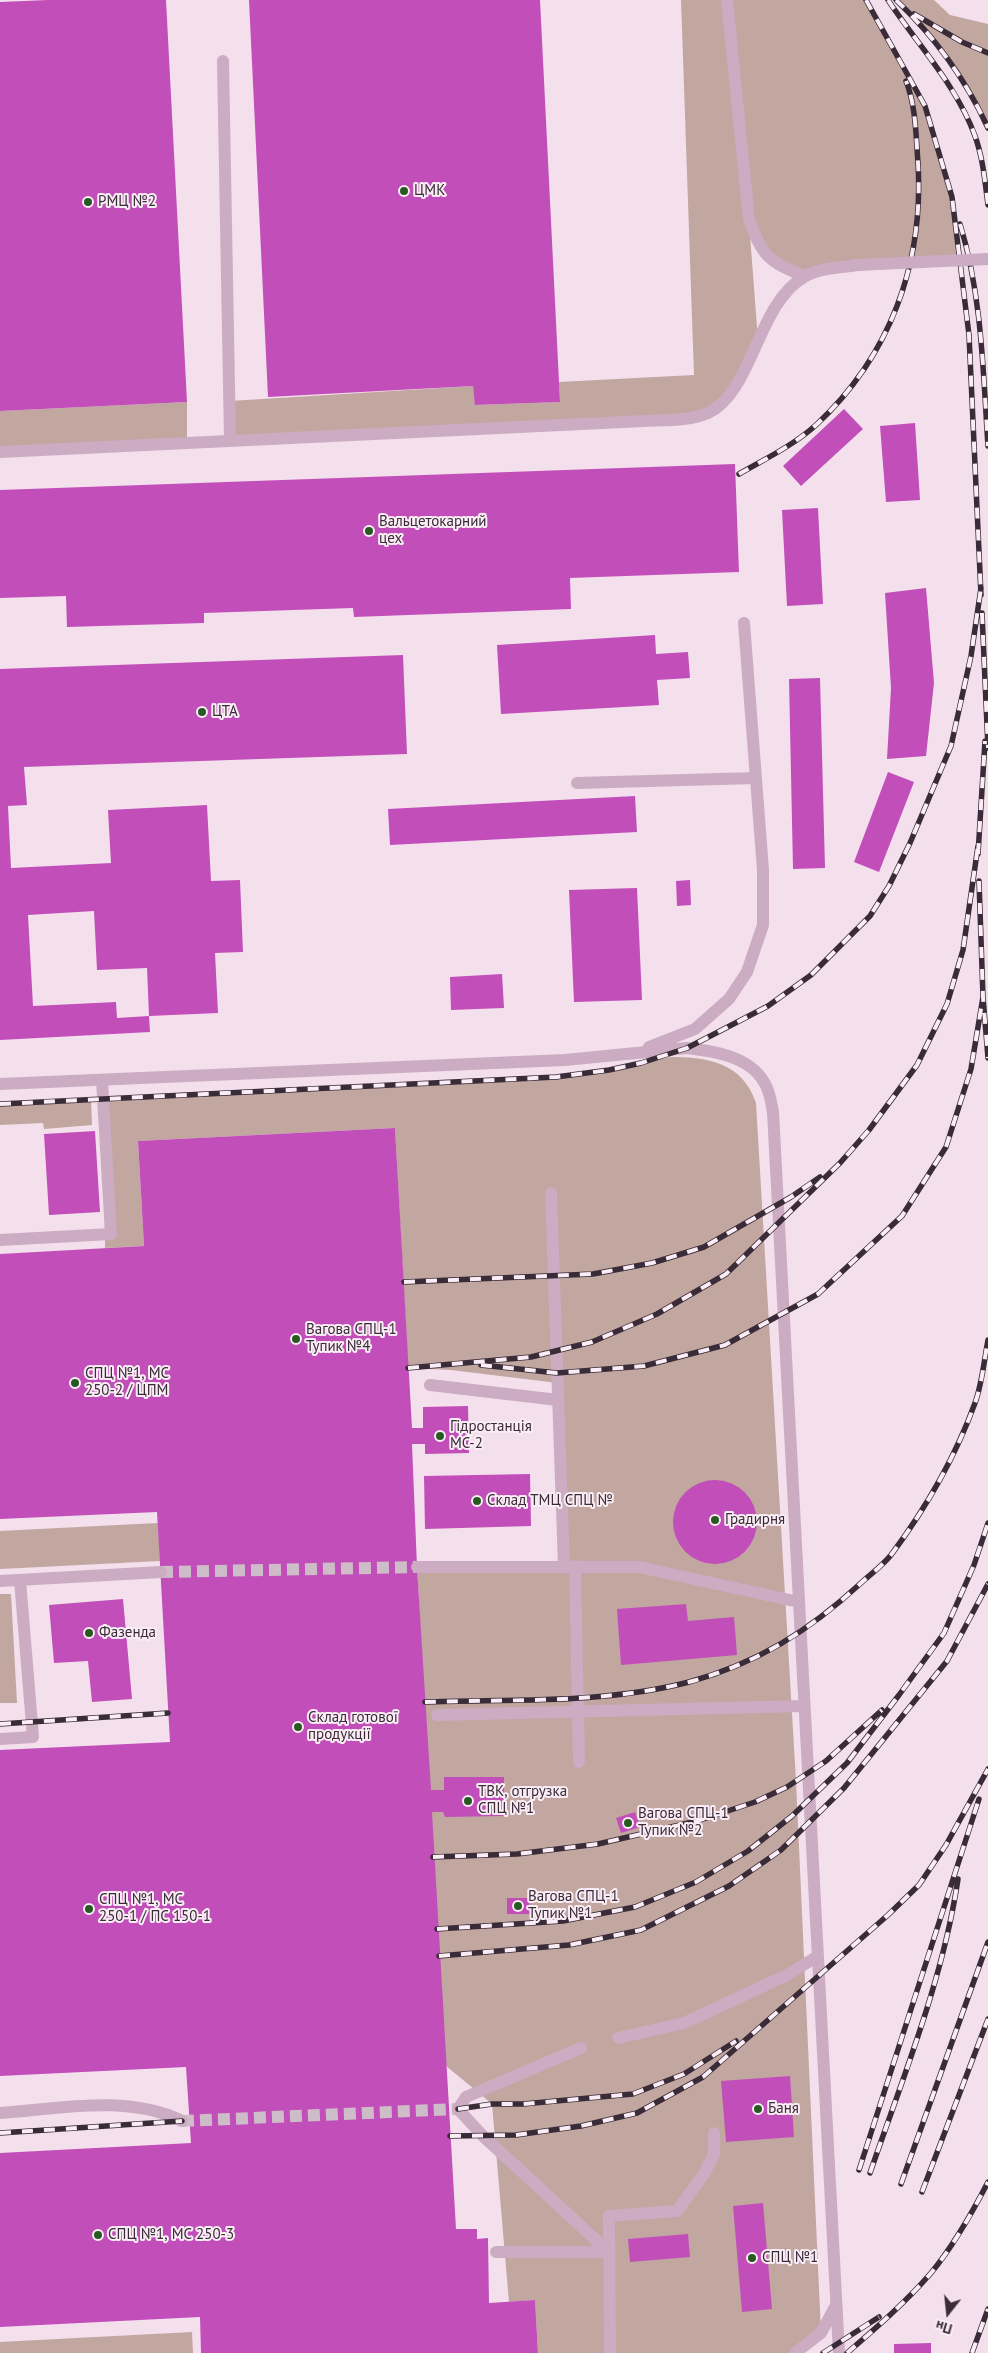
<!DOCTYPE html>
<html>
<head>
<meta charset="utf-8">
<style>
  body { margin:0 }
  #map { position:relative; width:988px; height:2353px; overflow:hidden; background:#f3e0ec; font-family:"PT Sans",sans-serif }
  canvas { display:block }
  .north { position:absolute; left:923px; top:2288px; width:50px; height:50px; -webkit-text-stroke:4px #faedf5; paint-order:stroke; rotate:196deg; font-size:14px; font-weight:700; line-height:20px; text-align:center; color:#392b37 }
  .north::after { content:''; display:block; margin:auto; width:18px; height:22px; background:#392b37; clip-path:polygon(50% 0,100% 100%,50% 72%,0 100%) }
</style>
</head>
<body>
<div id="map">
<canvas width="988" height="2353"></canvas>
<div class="north">Пн</div>
</div>
<script>
const context = document.querySelector('canvas').getContext('2d');
context.lineJoin = 'round';
function fillPath(path, color) { context.fillStyle = color; context.fill(path, 'evenodd'); }
function trace(path, color, width, dash) { context.strokeStyle = color; context.lineWidth = width; context.lineCap = dash ? 'butt' : 'round'; context.setLineDash(dash || []); context.stroke(path); }
function drawText(font, color, halo, rows, align = 'center') {
  context.font = font + ' "PT Sans",sans-serif'; context.lineWidth = 4; context.setLineDash([]); context.textBaseline = 'middle'; context.strokeStyle = halo; context.fillStyle = color; for (const [text, x, y, turn = 0] of rows) {
    context.save(); context.translate(x, y); context.rotate((+turn || 0) * Math.PI / 180); context.textAlign = isNaN(turn) ? turn : align; if (halo) context.strokeText(text, 0, 0); context.fillText(text, 0, 0); context.restore();
  }
}
const green = new Path2D(`
  M681 0H866L925 106 952 197 960 261 804 276 776 264 749 222 758 340 745 369 709 413 230 440V401L473 386 476 405 560 402 559 382 694 375Z
  M896 0H934L950 15 988 24V128C966 80 934 36 896 0Z
  M187 402V438L0 447V411Z
  M671 1057C708 1057 743 1063 756 1103L796 1781 821 2333 795 2353H538L535 2300 509 2302 492 2104 445 2065 417 1567 564 1566 558 1383 451 1370 408 1368 395 1128 138 1141 144 1246 105 1248 104 1100 556 1077 609 1070Z
  M91 1099 92 1125 44 1129 43 1123 0 1125V1104Z
  M158 1523 160 1561 0 1569V1531Z
  M0 1594H11L17 1703H0Z
  M192 2332 193 2353H0V2342Z`);
const building = new Path2D(`
  M48 0H166L187 402 0 411V2Z
  M249 0H540L560 402 475 405 473 386 268 397Z
  M844 409 863 429 801 486 783 466Z
  M915 423 920 500 886 502 880 426Z
  M735 464 739 572 570 578 571 609 354 617 353 608 204 613V623L67 627 66 596 0 598V490Z
  M818 508 823 604 787 606 782 510Z
  M926 588 934 683 926 756 887 759 891 688 885 593Z
  M655 635 656 654 688 652 690 678 657 680 659 705 501 714 497 645Z
  M403 655 407 754 24 767 27 805 8 806 11 868 111 863 108 810 207 805 211 881 240 880 243 952 215 953 218 1013 149 1016 150 1032 0 1040V669ZM94 911 97 970 147 968 149 1016 117 1018 116 1002 33 1006 28 915Z
  M820 678 825 868 793 869 789 679Z
  M888 772 914 782 879 872 854 862Z
  M635 796 637 832 390 845 388 809Z
  M690 880 691 905 677 906 676 881Z
  M637 888 642 1000 574 1002 569 890Z
  M502 974 504 1008 451 1010 450 977Z
  M395 1128 412 1428H423V1407L468 1406 469 1453 425 1454V1444H412L417 1567 431 1790H444V1777H504V1816L445 1817 443 1812H432L456 2229H477V2239L488 2238 489 2303 535 2300 538 2353H201L200 2317 0 2327V2153L191 2143 186 2067 0 2076V1750L170 1742 157 1512 0 1519V1254L144 1246 138 1141Z
  M95 1131 100 1212 49 1215 44 1134Z
  M530 1474 531 1526 425 1529 424 1476Z
  M673 1522a42 42 0 1 1 84 0a42 42 0 1 1-84 0Z
  M123 1599 132 1699 92 1702 88 1661 54 1663 49 1605Z
  M686 1604 688 1621 734 1617 737 1655 621 1665 617 1609Z
  M635 1812 640 1827 621 1833 616 1818Z
  M507 1898H529L530 1914H507Z
  M790 2076 794 2137 726 2142 721 2081Z
  M763 2203 772 2309 742 2312 733 2206Z
  M688 2234 690 2257 630 2262 628 2239Z
  M931 2343V2353H894V2344Z`);
const minorTunnel = new Path2D(`
  M161 1572 417 1567
  M182 2121 458 2109`);
const minor = new Path2D(`
  M727 0 749 220C763 257 768 261 804 276
  M223 61 230 440
  M0 452 644 421C664 420 690 421 708 413 753 392 757 304 804 277 818 268 840 268 856 265
  M577 783 756 778
  M649 1047 695 1029 729 999 747 972 763 925V870L744 623
  M0 1084 565 1060 687 1048C713 1051 749 1056 764 1082 770 1091 771 1102 773 1112L839 2353
  M551 1193 564 1566
  M0 1240 111 1234 102 1080
  M430 1385 558 1400
  M575 1566 579 1762
  M417 1567H639L799 1602
  M0 1581 161 1572
  M437 1715 804 1706
  M0 1739 33 1737 20 1580
  M618 2038 684 2023 787 1975 818 1956
  M581 2048 466 2097 458 2109 483 2136 609 2252
  M0 2113C59 2109 127 2094 182 2121
  M496 2252H609
  M610 2353 609 2216 677 2211 704 2174 714 2154V2133
  M795 2353 821 2333 836 2305`);
const rail = new Path2D(`
  M866 0 925 106 952 197 969 335 981 595
  M888 0C917 44 957 86 975 136 983 158 985 182 988 205
  M896 0C934 36 966 80 988 128
  M914 14 962 42 988 53
  M960 224C982 296 983 371 988 446
  M739 474C765 459 794 445 816 425 890 356 924 264 918 163 916 137 916 106 906 81
  M982 613 988 748
  M978 854 985 741
  M979 881 983 997 988 1058
  M0 1104 556 1077 609 1070 641 1063 687 1048 720 1031 768 1006 811 975 870 916 889 886 910 843 951 746 971 656 981 588
  M404 1282 593 1274 652 1263 704 1247 791 1197 820 1177
  M481 1365 557 1373 644 1366 725 1345 818 1294 902 1216 946 1147 971 1069 983 997
  M408 1368 531 1357 592 1342 657 1314 726 1274 840 1163 869 1130 917 1065 947 1004 963 950 978 846
  M425 1702C512 1699 604 1704 689 1682 758 1663 809 1631 861 1583 871 1574 883 1565 891 1555 926 1508 955 1458 975 1403 982 1384 984 1361 988 1340
  M0 1724 168 1713
  M433 1857 517 1854 598 1844 697 1821 755 1802 787 1787 826 1761 882 1710
  M437 1929 563 1921 635 1907 696 1882 748 1851 792 1816 847 1763 899 1695 944 1633 974 1565 988 1523
  M439 1956 569 1945 641 1930 729 1886 781 1850 844 1788 947 1661 988 1584
  M458 2109 492 2104H523L633 2094 684 2074 736 2041
  M0 2133 182 2121
  M450 2136 516 2135 581 2126 637 2113 703 2077 888 1915 919 1885 946 1845 988 1769
  M859 2170 979 1799
  M870 2173C903 2077 943 1980 958 1879
  M901 2184 988 1942
  M922 2192 988 2019
  M823 2353 879 2317
  M847 2353C876 2328 906 2302 931 2273 954 2245 972 2213 988 2182
  M972 2353 988 2309`);
const minorBridge = new Path2D(`
  M856 265 988 259`);
const markers = [
  [404,191,5,"#275a21"],
  [88,202,5,"#275a21"],
  [369,531,5,"#275a21"],
  [202,712,5,"#275a21"],
  [296,1339,5,"#275a21"],
  [75,1383,5,"#275a21"],
  [440,1436,5,"#275a21"],
  [477,1501,5,"#275a21"],
  [715,1520,5,"#275a21"],
  [89,1633,5,"#275a21"],
  [298,1727,5,"#275a21"],
  [468,1801,5,"#275a21"],
  [628,1823,5,"#275a21"],
  [518,1906,5,"#275a21"],
  [89,1909,5,"#275a21"],
  [758,2109,5,"#275a21"],
  [98,2235,5,"#275a21"],
  [752,2258,5,"#275a21"]
];
const poiNames = [
  ["ЦМК",414,191],
  ["РМЦ №2",98,202],
  ["Вальцетокарний",379,522],
  ["цех",379,539],
  ["ЦТА",212,712],
  ["Вагова СПЦ-1",306,1330],
  ["Тупик №4",306,1347],
  ["СПЦ №1, МС",85,1374],
  ["250-2 / ЦПМ",85,1391],
  ["Гідростанція",450,1427],
  ["МС-2",450,1444],
  ["Склад ТМЦ СПЦ №",487,1501],
  ["Градирня",725,1520],
  ["Фазенда",99,1633],
  ["Склад готової",308,1718],
  ["продукції",308,1735],
  ["ТВК, отгрузка",478,1792],
  ["СПЦ №1",478,1809],
  ["Вагова СПЦ-1",638,1814],
  ["Тупик №2",638,1831],
  ["Вагова СПЦ-1",528,1897],
  ["Тупик №1",528,1914],
  ["СПЦ №1, МС",99,1900],
  ["250-1 / ПС 150-1",99,1917],
  ["Баня",768,2109],
  ["СПЦ №1, МС 250-3",108,2235],
  ["СПЦ №1",762,2258]
];
fillPath(green, '#c2a6a0');
fillPath(building, '#c24eba');
trace(minorTunnel, '#cebcc8', 12, [12, 6]);
trace(minor, '#cbacc2', 12);
trace(rail, '#392b37', 5.5);
trace(rail, '#faedf5', 4, [11]);
trace(minorBridge, '#cbacc2', 12);
for (const [x, y, r, color] of markers) { const dot = new Path2D(); dot.arc(x, y, r, 0, 2 * Math.PI); context.fillStyle = color; context.fill(dot); trace(dot, '#faedf5', 2); }
drawText('15px', '#392b37', '#faedf5', poiNames, 'left');
</script>
</body>
</html>
